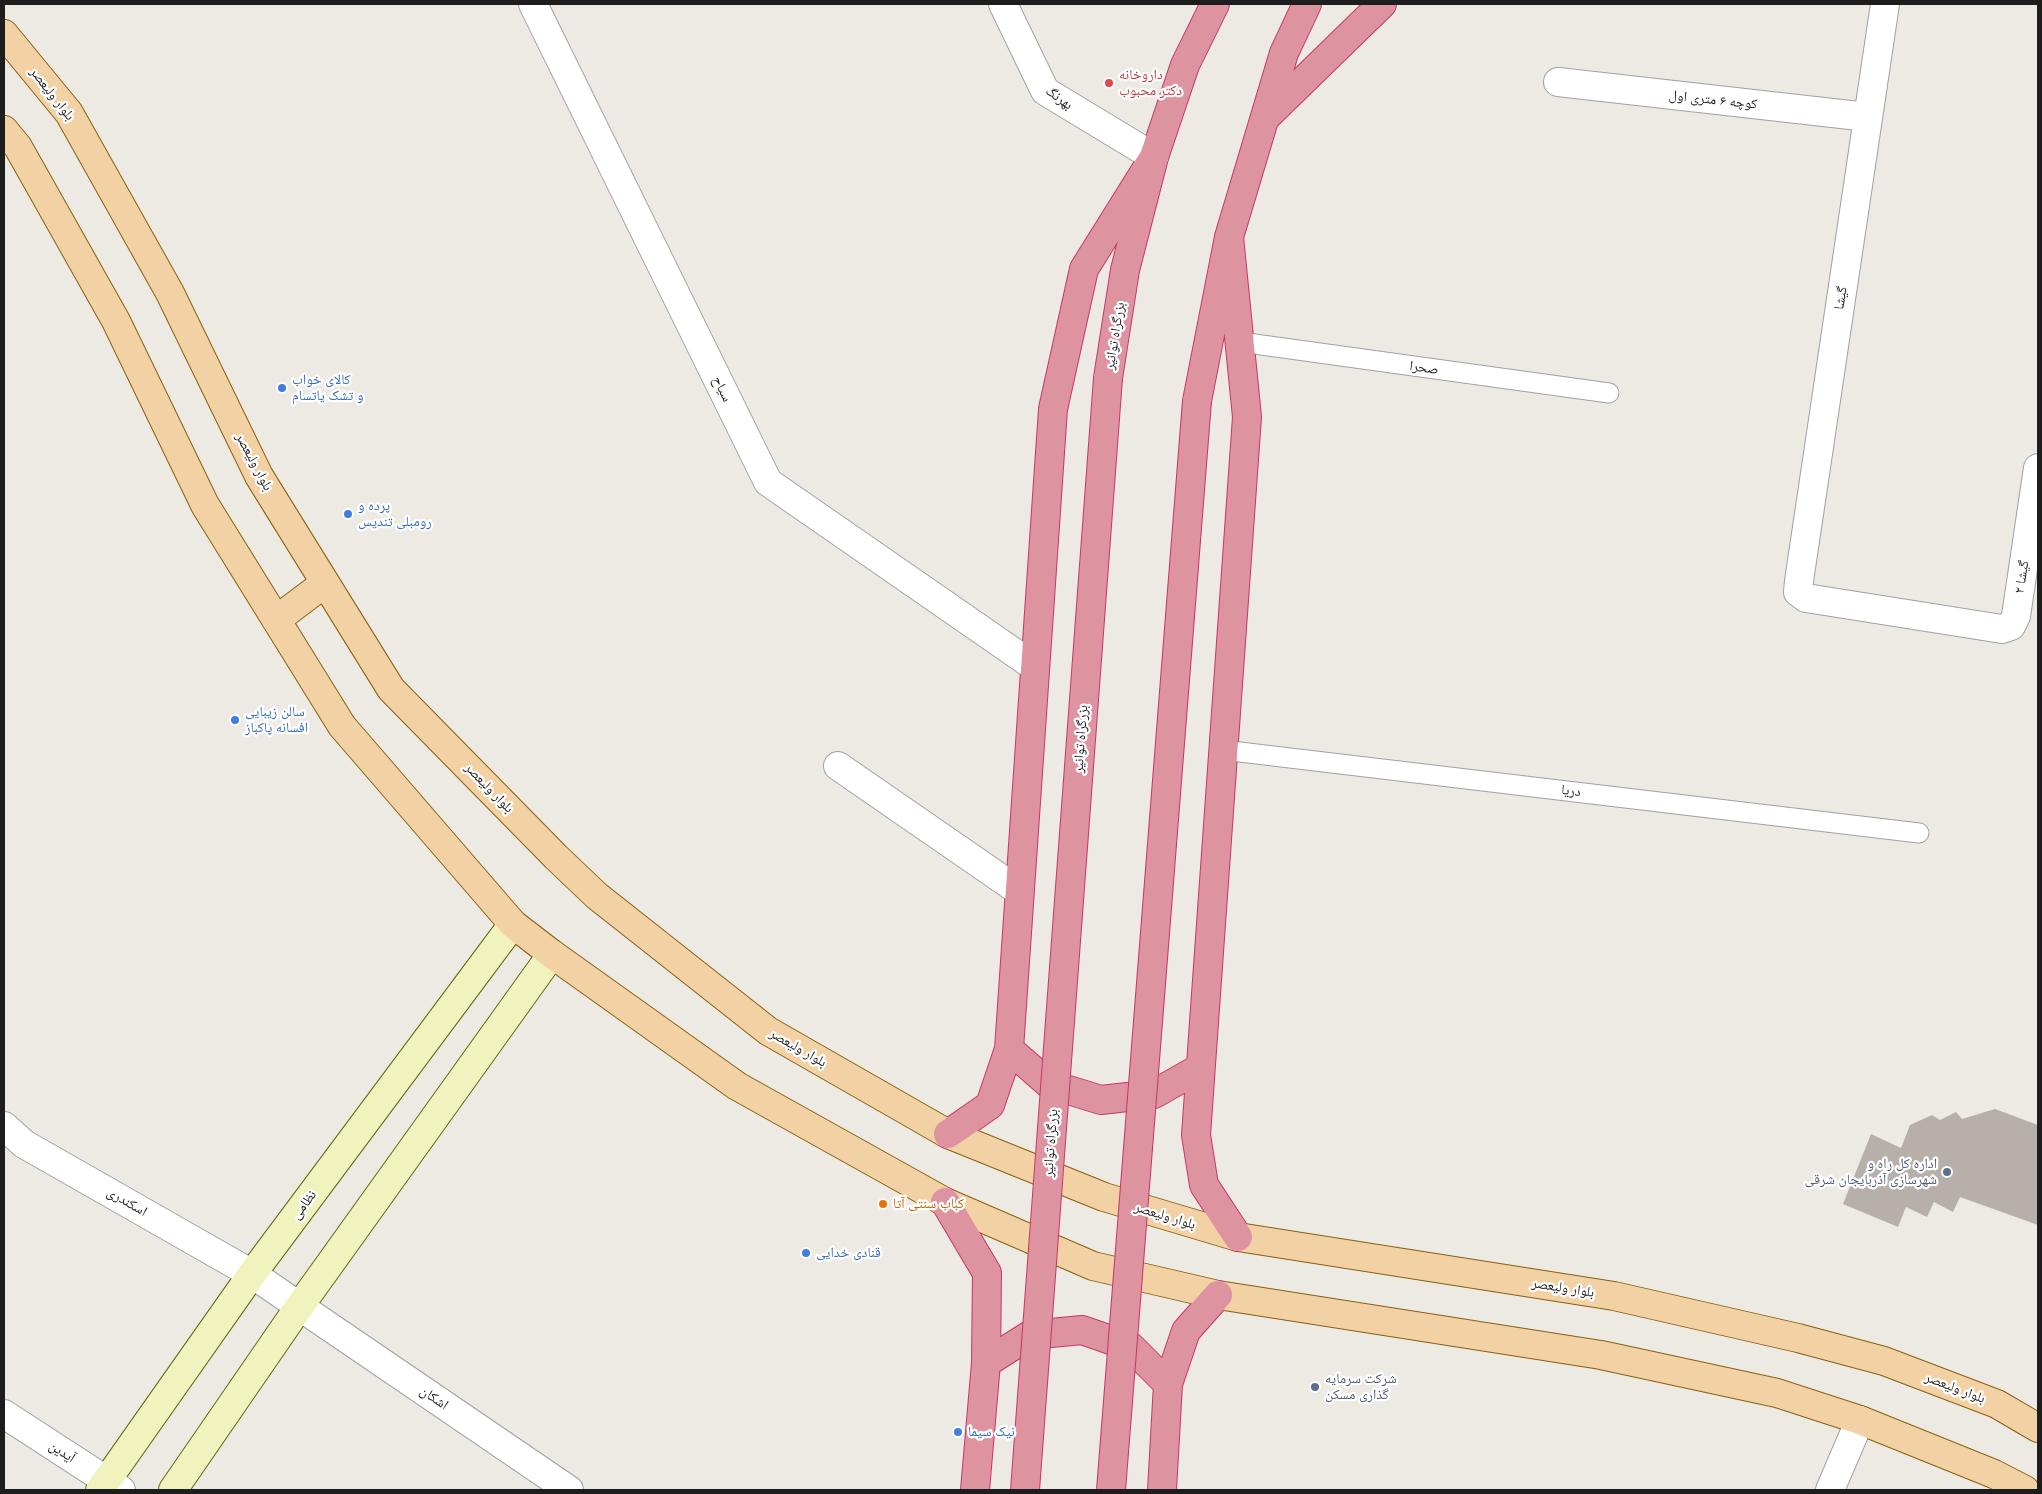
<!DOCTYPE html>
<html>
<head>
<meta charset="utf-8">
<style>
  body { margin:0 }
  #map { position:relative; width:2042px; height:1494px; overflow:hidden; background:#edeae4; font-family:"Noto Sans",sans-serif }
  canvas { display:block }
  .frame { position:absolute; inset:0; border:5px solid #1d1d1d; pointer-events:none }
</style>
</head>
<body>
<div id="map">
<canvas width="2042" height="1494"></canvas>
<div class="frame"></div>
</div>
<script>
const context = document.querySelector('canvas').getContext('2d');
context.lineJoin = 'round';
function fillPath(path, color) { context.fillStyle = color; context.fill(path, 'evenodd'); }
function trace(path, color, width, dash) { context.strokeStyle = color; context.lineWidth = width; context.lineCap = dash ? 'butt' : 'round'; context.setLineDash(dash || []); context.stroke(path); }
function drawText(font, color, halo, rows, align = 'center') {
  context.font = font + ' "Noto Sans","Noto Naskh Arabic",sans-serif'; context.lineWidth = 4.5; context.setLineDash([]); context.textBaseline = 'middle'; context.strokeStyle = halo; context.fillStyle = color; for (const [text, x, y, turn = 0] of rows) {
    context.save(); context.translate(x, y); context.rotate((+turn || 0) * Math.PI / 180); context.textAlign = isNaN(turn) ? turn : align; if (halo) context.strokeText(text, 0, 0); context.fillText(text, 0, 0); context.restore();
  }
}
const building = new Path2D(`
  M1995 1109 2038 1125V1225L1960 1197 1953 1212 1934 1202 1927 1217 1906 1207 1898 1227 1843 1204 1871 1134 1901 1148 1910 1125 1932 1115 1940 1120 1956 1112 1962 1119Z`);
const lane = new Path2D(`
  M1240 342 1609 393
  M1223 750 1919 833`);
const street = new Path2D(`
  M533 4 768 482 1035 667
  M1003 4 1045 91 1154 157
  M1885 4 1799 581 1798 592 1806 598 2002 629 2011 626 2016 616 2038 468
  M1558 82 1868 117
  M838 766 1019 891
  M4 1126 24 1144 252 1274 569 1490
  M4 1414 121 1490
  M1830 1490 1860 1420`);
const secondary = new Path2D(`
  M100 1490 252 1274 513 924
  M173 1490 299 1307 552 954`);
const primary = new Path2D(`
  M4 34 69 113 170 293 259 476 391 689 556 857 597 896 768 1031 948 1134 1104 1197 1238 1237 1614 1296 1798 1338 1884 1361 1997 1404 2038 1428
  M4 130 18 147 116 321 205 505 342 726 513 924 552 954 737 1086 945 1202 1093 1266 1218 1295 1601 1355 1777 1393 1860 1420 1994 1474 2025 1490
  M276 620 325 583`);
const highway = new Path2D(`
  M1267 116 1382 4
  M1229 237 1247 417 1196 1135 1204 1185 1238 1237
  M1108 378 1125 270 1154 157 1185 65 1215 4
  M1197 401 1229 237 1284 53 1307 4
  M1009 1049 1049 1084 1101 1100 1154 1094 1200 1068
  M948 1134 990 1105 1009 1049 1053 409 1084 269 1154 157
  M945 1202 987 1273 986 1363 975 1490
  M986 1363 1030 1335 1082 1330 1131 1347 1168 1384
  M1162 1490 1168 1384 1186 1331 1218 1295`);
const highwayBridge = new Path2D(`
  M1025 1490 1108 378
  M1111 1490 1197 401`);
const markers = [
  [1109,83,5,"#e0444e"],
  [282,388,5,"#3f7fe0"],
  [348,514,5,"#3f7fe0"],
  [235,720,5,"#3f7fe0"],
  [1947,1172,5,"#5c6f8a"],
  [883,1204,5,"#e8710a"],
  [806,1253,5,"#3f7fe0"],
  [1315,1387,5,"#5c6f8a"],
  [958,1432,5,"#3f7fe0"]
];
const healthNames = [
  ["داروخانه",1119,75],
  ["دکتر محبوب",1119,91]
];
const streetNames = [
  ["بلوار ولیعصر",52,94,52],
  ["بهرنگ",1059,98,36],
  ["کوچه ۶ متری اول",1713,100,6],
  ["گیشا",1841,298,-81],
  ["بزرگراه توانیر",1115,336,-81],
  ["صحرا",1424,368,8],
  ["سیاح",722,389,64],
  ["بلوار ولیعصر",254,462,62],
  ["گیشا ۲",2022,577,-81],
  ["بزرگراه توانیر",1081,739,-86],
  ["بلوار ولیعصر",489,788,46],
  ["دریا",1571,791,7],
  ["بلوار ولیعصر",798,1048,30],
  ["بزرگراه توانیر",1051,1143,-86],
  ["اسکندری",127,1202,30],
  ["نظامی",304,1205,-53],
  ["بلوار ولیعصر",1165,1216,17],
  ["بلوار ولیعصر",1563,1288,9],
  ["بلوار ولیعصر",1955,1388,21],
  ["اشکان",434,1398,34],
  ["آیدین",62,1452,33]
];
const shopNames = [
  ["کالای خواب",292,380],
  ["و تشک یاتسام",292,396],
  ["پرده و",358,506],
  ["رومبلی تندیس",358,522],
  ["سالن زیبایی",245,712],
  ["افسانه پاکباز",245,728],
  ["قنادی خدایی",816,1253],
  ["نیک سیما",968,1432]
];
const serviceNames = [
  ["اداره کل راه و",1937,1164],
  ["شهرسازی آذربایجان شرقی",1937,1180],
  ["شرکت سرمایه",1325,1379,"left"],
  ["گذاری مسکن",1325,1395,"left"]
];
const foodNames = [
  ["کباب سنتی آتا",893,1204]
];
fillPath(building, '#b7b0aa');
trace(lane, '#a1a1a1', 21);
trace(street, '#a1a1a1', 30);
trace(secondary, '#5f690f', 30);
trace(primary, '#88600e', 30);
trace(highway, '#c83567', 30);
trace(lane, '#fff', 19);
trace(street, '#fff', 28);
trace(secondary, '#f0f3bd', 28);
trace(primary, '#f2d1a4', 28);
trace(highway, '#de93a1', 28);
trace(highwayBridge, '#c83567', 30, []);
trace(highwayBridge, '#de93a1', 28);
for (const [x, y, r, color] of markers) { const dot = new Path2D(); dot.arc(x, y, r, 0, 2 * Math.PI); context.fillStyle = color; context.fill(dot); trace(dot, '#fff', 2); }
drawText('14px', '#be3a42', '#fff', healthNames, 'left');
drawText('14px', '#1d1d1d', '#fff', streetNames);
drawText('14px', '#366cbe', '#fff', shopNames, 'left');
drawText('14px', '#4e5e75', '#fff', serviceNames, 'right');
drawText('14px', '#c56008', '#fff', foodNames, 'left');
</script>
</body>
</html>
